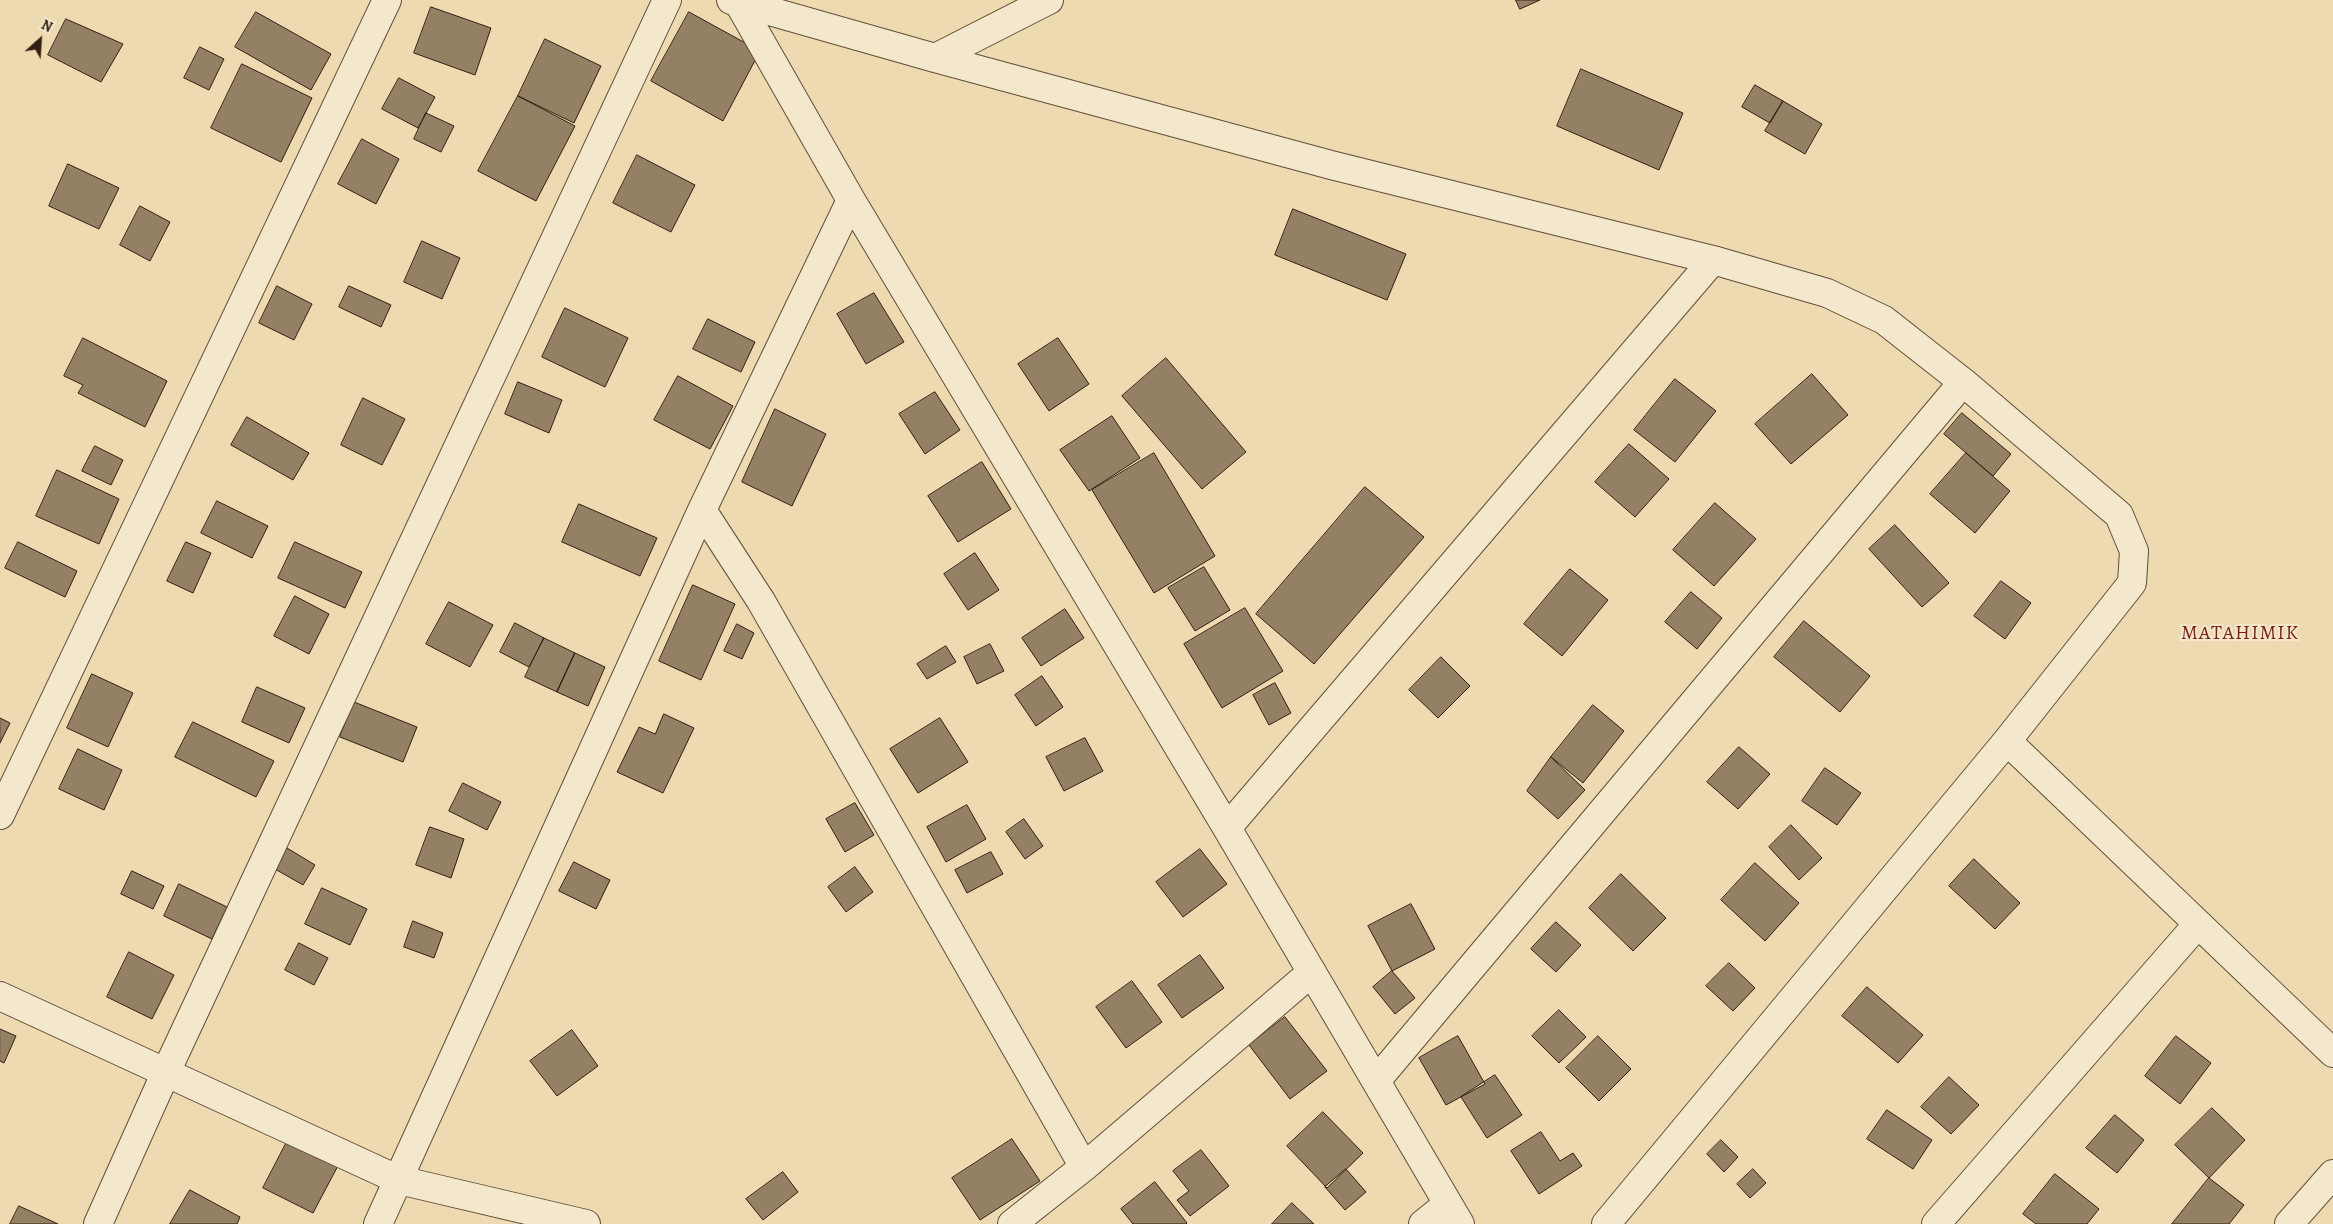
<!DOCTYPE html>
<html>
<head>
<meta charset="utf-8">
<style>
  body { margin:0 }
  #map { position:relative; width:2333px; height:1224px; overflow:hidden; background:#eddab1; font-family:Alegreya,serif }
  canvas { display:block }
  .north { position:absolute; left:15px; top:15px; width:50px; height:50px; -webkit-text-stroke:4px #f3e7cc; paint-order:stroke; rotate:26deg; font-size:14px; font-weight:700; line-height:20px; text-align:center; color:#331f11 }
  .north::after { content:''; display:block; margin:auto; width:18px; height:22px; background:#331f11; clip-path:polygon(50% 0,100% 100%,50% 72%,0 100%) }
</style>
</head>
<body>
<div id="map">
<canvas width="2333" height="1224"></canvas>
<div class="north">N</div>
</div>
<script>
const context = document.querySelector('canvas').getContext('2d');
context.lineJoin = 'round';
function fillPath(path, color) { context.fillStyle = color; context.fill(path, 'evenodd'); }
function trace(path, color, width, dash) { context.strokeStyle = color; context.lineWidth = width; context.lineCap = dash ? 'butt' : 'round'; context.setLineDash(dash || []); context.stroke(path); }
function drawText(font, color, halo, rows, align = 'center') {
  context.font = font + ' Alegreya,serif'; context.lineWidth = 4; context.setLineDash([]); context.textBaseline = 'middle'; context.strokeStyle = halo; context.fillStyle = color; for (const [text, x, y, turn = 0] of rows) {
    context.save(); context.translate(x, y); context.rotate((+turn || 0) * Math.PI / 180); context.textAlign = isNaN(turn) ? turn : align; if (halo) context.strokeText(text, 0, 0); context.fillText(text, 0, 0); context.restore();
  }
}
const building = new Path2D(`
  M1516 0H1540L1520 9Z
  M431 7 491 28 475 75 414 53Z
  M256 12 331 54 311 90 235 47Z
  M689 12 760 51 723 121 651 81Z
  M66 19 123 44 101 82 48 55Z
  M545 39 601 66 574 123 518 96Z
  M200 47 224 59 209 90 184 78Z
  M242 64 312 98 281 162 211 128Z
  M1581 69 1683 113 1659 170 1557 126Z
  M399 78 435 97 418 128 382 109Z
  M1755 85 1783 101 1770 123 1742 107Z
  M518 96 575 126 536 201 478 171Z
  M1783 101 1822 124 1805 154 1765 131Z
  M426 113 454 126 441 152 414 139Z
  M362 139 399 159 376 204 338 184Z
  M637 155 695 185 671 232 613 203Z
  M68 164 119 188 99 229 49 206Z
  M140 206 170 222 150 261 120 245Z
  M1293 209 1406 254 1387 300 1275 255Z
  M422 241 460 258 442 299 404 282Z
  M277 286 312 304 294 340 259 323Z
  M349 286 391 305 381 327 339 307Z
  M874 293 904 342 866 364 837 314Z
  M565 308 628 338 605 387 542 357Z
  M708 319 755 342 741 372 693 349Z
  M83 338 167 381 145 427 78 393 83 385 64 376Z
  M1058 338 1089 384 1049 411 1018 364Z
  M1166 358 1246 452 1202 489 1122 396Z
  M1812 374 1848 415 1791 464 1755 424Z
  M678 376 733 406 710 449 654 420Z
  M1675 379 1716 411 1675 462 1634 430Z
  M518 382 562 400 549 433 505 414Z
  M935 392 960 430 925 454 899 414Z
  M363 398 405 419 382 465 341 445Z
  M775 409 826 434 792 506 742 482Z
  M1962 413 2011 454 1993 476 1944 434Z
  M1112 416 1140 458 1089 491 1060 450Z
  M247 417 309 453 293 480 231 445Z
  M1629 444 1669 479 1635 517 1595 482Z
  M95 446 123 460 111 485 82 471Z
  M1154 453 1215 556 1154 593 1092 490Z
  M1966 453 2010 491 1975 533 1930 494Z
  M982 462 1011 509 958 542 928 496Z
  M57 470 119 499 99 544 36 516Z
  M1365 487 1424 537 1314 664 1256 614Z
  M217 501 268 526 252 558 201 533Z
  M1715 503 1756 539 1714 586 1673 550Z
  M579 504 657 538 640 576 562 542Z
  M1895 525 1949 583 1922 607 1869 549Z
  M18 542 77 571 65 597 5 568Z
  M186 542 211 553 193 593 167 581Z
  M295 542 362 572 345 608 278 578Z
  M975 553 999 590 968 610 944 574Z
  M1204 567 1230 610 1195 631 1168 588Z
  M1570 569 1608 600 1562 656 1524 624Z
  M2001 581 2031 603 2005 639 1974 616Z
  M693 585 735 604 701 680 659 661Z
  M1691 592 1722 618 1697 649 1665 622Z
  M295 596 329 614 309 654 274 636Z
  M449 602 493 625 470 667 426 644Z
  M1245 608 1283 671 1222 708 1184 644Z
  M1065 609 1084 638 1041 666 1022 638Z
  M1804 621 1870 676 1840 712 1774 657Z
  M515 623 544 638 529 667 500 652Z
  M737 624 754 633 742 659 724 651Z
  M544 638 575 653 557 692 525 677Z
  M990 644 1004 671 977 684 964 657Z
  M946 646 956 662 927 679 917 664Z
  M575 653 605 667 588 706 557 692Z
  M1441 657 1470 686 1438 718 1409 690Z
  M92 674 133 693 108 747 67 728Z
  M1042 676 1063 707 1036 726 1015 695Z
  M1275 683 1291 713 1269 725 1253 695Z
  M257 687 305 708 289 743 242 722Z
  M354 702 417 727 403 762 340 737Z
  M1593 705 1624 731 1583 783 1551 757Z
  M664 714 694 728 663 793 617 772 639 727 655 734Z
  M0 718 10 723 0 743Z
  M940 718 968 762 918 793 890 749Z
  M193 722 274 761 256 797 175 757Z
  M1085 738 1103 771 1064 791 1046 757Z
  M1739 747 1770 774 1738 809 1707 782Z
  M78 749 122 770 104 810 59 789Z
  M1551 757 1585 790 1558 819 1527 791Z
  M1825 768 1861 793 1837 825 1802 801Z
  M463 783 501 802 487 830 449 811Z
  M855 803 874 835 845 852 826 819Z
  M967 805 986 839 946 862 927 827Z
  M1024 819 1043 846 1025 859 1006 832Z
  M1791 825 1822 858 1799 880 1769 847Z
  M430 827 464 839 451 878 416 865Z
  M287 848 315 865 303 885 275 869Z
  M1200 849 1227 884 1183 917 1156 882Z
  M991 852 1003 874 967 893 955 870Z
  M1974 859 2020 903 1995 929 1949 886Z
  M574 862 610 880 596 909 559 891Z
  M1755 863 1799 903 1765 941 1721 900Z
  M855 867 873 892 846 912 828 887Z
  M132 871 164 886 153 909 121 894Z
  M1621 874 1666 918 1633 951 1589 908Z
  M179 884 227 907 212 939 164 916Z
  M322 888 367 909 350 945 305 924Z
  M1411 904 1435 949 1392 971 1368 926Z
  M413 921 443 933 434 958 404 947Z
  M1556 922 1581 945 1556 972 1531 949Z
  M299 943 328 958 314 985 285 970Z
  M129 952 174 975 152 1019 107 997Z
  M1200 955 1224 988 1182 1018 1158 985Z
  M1729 963 1755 988 1733 1011 1706 986Z
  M1392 971 1415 998 1395 1014 1373 987Z
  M1132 981 1162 1022 1126 1048 1096 1007Z
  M1867 987 1923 1035 1898 1063 1842 1016Z
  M1559 1010 1586 1037 1559 1063 1532 1036Z
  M1285 1017 1327 1071 1290 1099 1249 1045Z
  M0 1029 16 1036 4 1063 0 1061Z
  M572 1030 598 1066 557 1096 530 1061Z
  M1458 1036 1485 1084 1446 1105 1419 1058Z
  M1598 1036 1631 1069 1599 1101 1566 1068Z
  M2176 1036 2211 1063 2180 1104 2145 1076Z
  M1495 1075 1522 1115 1487 1138 1461 1097Z
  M1949 1077 1979 1105 1951 1134 1921 1107Z
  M2212 1108 2245 1140 2209 1178 2175 1145Z
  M1887 1110 1932 1140 1913 1169 1867 1139Z
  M1323 1112 1363 1153 1327 1188 1287 1146Z
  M2115 1115 2144 1140 2117 1173 2086 1148Z
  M1541 1132 1560 1161 1573 1153 1582 1166 1539 1194 1511 1151Z
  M291 1134 341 1160 313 1213 263 1188Z
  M1012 1139 1040 1181 980 1220 952 1178Z
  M1721 1140 1738 1157 1724 1172 1707 1154Z
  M1201 1150 1229 1186 1190 1216 1177 1200 1189 1191 1173 1171Z
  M1346 1169 1366 1192 1345 1210 1325 1187Z
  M1753 1169 1766 1183 1750 1198 1737 1184Z
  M783 1172 798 1192 763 1220 746 1199Z
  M2055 1174 2099 1209 2087 1224H2036L2023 1214Z
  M2209 1178 2244 1205 2229 1224H2172Z
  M1155 1182 1187 1223 1186 1224H1133L1121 1209Z
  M190 1190 240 1217 237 1224H170Z
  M1292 1203 1314 1224H1272Z
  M19 1206 58 1224H10Z`);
const minor = new Path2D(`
  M731 0 935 58 1331 165 1713 260 1827 293 1884 320 1963 382 2119 515 2134 551 2132 583 2007 741 1606 1224
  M737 0 851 200 1227 828 1460 1224
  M935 58 1049 0
  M702 510 761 601 1084 1167
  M2007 741 2333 1053
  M0 815 387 0
  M1227 828 1713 260
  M0 996 399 1180 586 1224
  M1376 1081 1963 382
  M98 1224 166 1072 667 0
  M378 1224 702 510 851 200
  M1012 1224 1084 1167 1312 972
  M1423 1224 1448 1204
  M1936 1224 2197 925
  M2289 1224 2333 1174`);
const quarterNames = [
  ["MATAHIMIK",2240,634]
];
fillPath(building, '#948064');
trace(building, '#331f11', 1);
trace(minor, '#624e39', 30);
trace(minor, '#f3e7cc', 28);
context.letterSpacing = '1px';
drawText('20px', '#7a1f14', '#f3e7cc', quarterNames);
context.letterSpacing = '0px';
</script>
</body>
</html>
